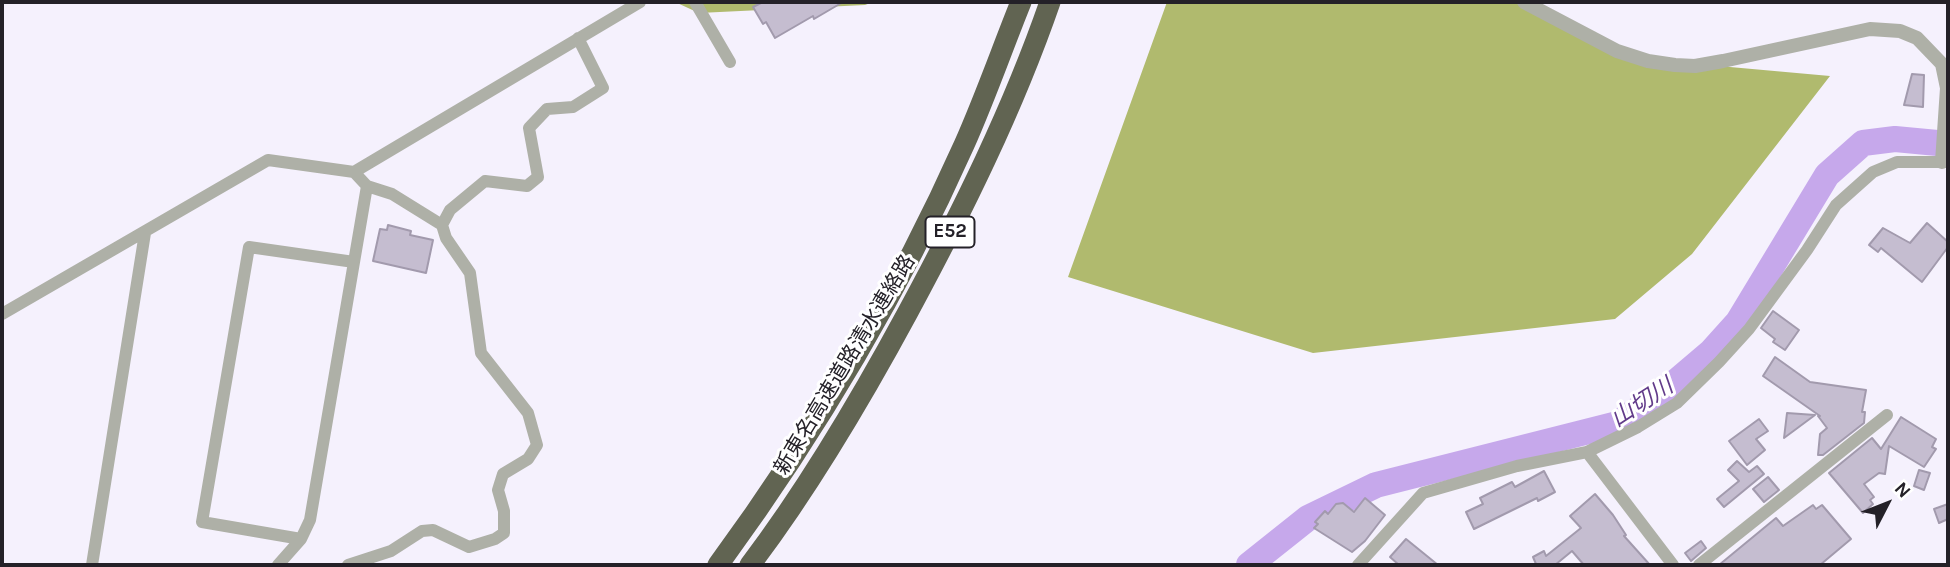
<!DOCTYPE html>
<html>
<head>
<meta charset="utf-8">
<style>
  body { margin:0 }
  #map { position:relative; width:1950px; height:567px; overflow:hidden; background:#f5f1fd; font-family:Karla,sans-serif }
  canvas { display:block }
  .frame { position:absolute; inset:0; border:4px solid #242128; pointer-events:none }
  .north { position:absolute; left:1852px; top:469px; width:70px; height:70px; -webkit-text-stroke:5px #fff; paint-order:stroke; rotate:48deg; font-size:19px; font-weight:700; line-height:28px; text-align:center; color:#242128 }
  .north::after { content:''; display:block; margin:auto; width:24px; height:32px; background:#242128; clip-path:polygon(50% 0,100% 100%,50% 72%,0 100%) }
</style>
</head>
<body>
<div id="map">
<canvas width="1950" height="567"></canvas>
<div class="frame"></div>
<div class="north">N</div>
</div>
<script>
const context = document.querySelector('canvas').getContext('2d');
context.lineJoin = 'round';
function fillPath(path, color) { context.fillStyle = color; context.fill(path, 'evenodd'); }
function trace(path, color, width, dash) { context.strokeStyle = color; context.lineWidth = width; context.lineCap = dash ? 'butt' : 'round'; context.setLineDash(dash || []); context.stroke(path); }
function drawText(font, color, halo, rows, align = 'center') {
  context.font = font + ' Karla,"Noto Sans JP",sans-serif'; context.lineWidth = 6; context.setLineDash([]); context.textBaseline = 'middle'; context.strokeStyle = halo; context.fillStyle = color; for (const [text, x, y, turn = 0] of rows) {
    context.save(); context.translate(x, y); context.rotate((+turn || 0) * Math.PI / 180); context.textAlign = isNaN(turn) ? turn : align; if (halo) context.strokeText(text, 0, 0); context.fillText(text, 0, 0); context.restore();
  }
}
const forest = new Path2D(`
  M675 2H873L865 5 699 13Z
  M1167 2H1516L1641 59 1830 76 1692 254 1615 319 1313 353 1068 277Z`);
const river = new Path2D(`
  M1249 565 1308 518 1376 485 1617 424 1671 386 1711 352 1738 322 1827 175 1863 143 1895 139 1948 144`);
const building = new Path2D(`
  M763 2H843L814 19 813 16 775 38 766 22 763 24 753 7Z
  M1912 74 1924 75 1923 107 1904 105Z
  M1927 223 1948 242V247L1922 282 1881 248 1878 252 1869 245 1883 228 1910 243Z
  M388 225 411 231 410 235 433 240 426 273 373 261 380 229 387 230Z
  M1773 311 1799 330 1785 350 1773 342 1775 339 1761 328Z
  M1775 357 1810 382 1866 390 1862 412H1865L1864 423 1823 455H1818L1820 434 1827 428 1818 416H1820L1763 376Z
  M1787 413 1815 415 1784 438Z
  M1901 417 1936 439 1932 447 1936 449 1924 467 1889 446 1885 474 1879 473 1864 484 1874 497 1870 500 1873 504 1863 513 1829 473 1872 438 1881 449Z
  M1759 419 1768 431 1756 439 1765 450 1747 465 1729 441Z
  M1737 461 1749 472 1757 466 1764 474 1724 507 1717 499 1739 481 1728 470Z
  M1919 470 1930 473 1924 490 1914 486Z
  M1544 471 1555 492 1538 501 1537 498 1474 529 1466 512 1483 504 1480 498 1512 482 1515 487Z
  M1768 477 1779 490 1764 502 1753 489Z
  M1595 494 1613 515 1626 535 1624 536 1650 565H1584L1572 551 1555 565H1534L1536 564 1533 557 1544 551 1546 556 1581 528 1570 516Z
  M1365 498 1385 515 1365 541 1352 552 1314 528 1318 524 1315 522 1325 511 1328 514 1336 504 1343 503 1354 512Z
  M1948 504V519L1939 523 1934 509Z
  M1813 505 1816 509 1822 505 1851 539 1820 565H1719L1776 518 1783 526Z
  M1406 539 1438 565H1399L1390 557Z
  M1701 541 1706 548 1691 561 1685 553Z`);
const minor = new Path2D(`
  M695 2 730 62
  M367 186 392 194 442 225
  M2 314 268 160 354 172 640 2
  M1587 452 1673 565
  M301 539 202 522 249 247 354 262
  M92 565 145 233
  M278 565 301 539 310 520 367 186 354 172
  M348 565 391 551 422 531 433 530 469 547 495 539 504 533V511L498 490 503 474 528 459 537 445 528 413 481 353 470 273 446 238 442 225 450 210 485 181 527 186 538 177 529 128 547 109 573 107 603 88 578 38
  M1358 565 1423 493 1517 466 1587 452 1638 427 1677 403 1719 362 1749 329 1807 250 1836 205 1873 172 1897 162H1948
  M1699 565 1887 415`);
const tertiary = new Path2D(`
  M1524 2 1617 51 1648 61 1675 65 1695 66 1723 61 1870 29 1900 31 1917 38 1942 64 1947 88 1942 162`);
const motorway = new Path2D(`
  M718 565C814 434 898 293 964 145 985 98 1002 49 1021 2
  M750 565C810 486 861 399 908 312 962 212 1013 109 1050 2`);
const shields = [
  [950,232,49]
];
const shieldNames = [
  ["E52",950,232]
];
const streetNames = [
  ["新東名高速道路清水連絡路",845,365,-59]
];
const waterNames = [
  ["山切川",1642,403,-33]
];
fillPath(forest, '#b0ba6e');
trace(river, '#c6a8eb', 26);
fillPath(building, '#c5bdd0');
trace(building, '#a29aad', 2);
trace(minor, '#aeb0a7', 12);
trace(tertiary, '#aeb0a7', 14);
trace(motorway, '#616452', 21);
for (const [x, y, w] of shields) { const box = new Path2D(); box.roundRect(x - w / 2, y - 15.5, w, 31, 5); context.fillStyle = '#fff'; context.fill(box); trace(box, '#242128', 2); }
drawText('bold 19px', '#242128', null, shieldNames);
drawText('21px', '#242128', '#fff', streetNames);
drawText('italic 23px', '#623b8a', '#fff', waterNames);
</script>
</body>
</html>
